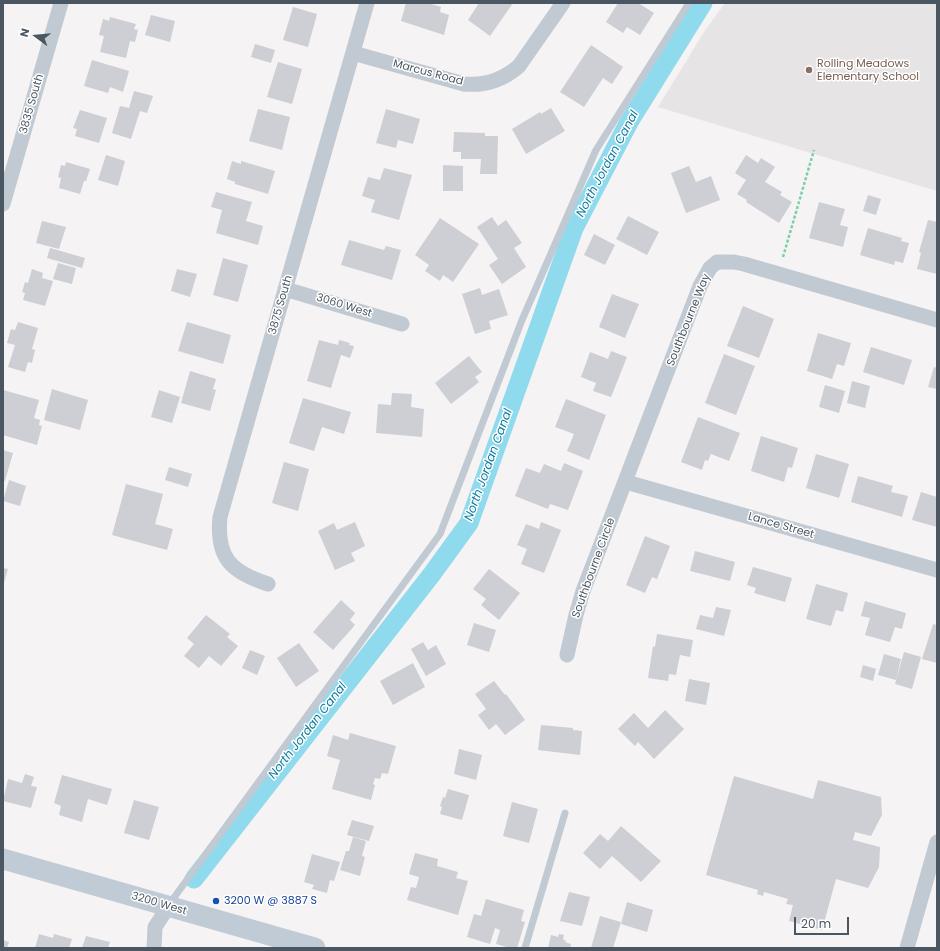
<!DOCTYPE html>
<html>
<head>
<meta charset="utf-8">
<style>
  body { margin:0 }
  #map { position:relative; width:940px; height:951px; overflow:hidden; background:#f5f3f3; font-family:Poppins,sans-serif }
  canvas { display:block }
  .frame { position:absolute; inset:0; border:4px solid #4a5661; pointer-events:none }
  .north { position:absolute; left:16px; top:16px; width:40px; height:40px; -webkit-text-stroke:3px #fff; paint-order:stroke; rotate:286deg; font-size:11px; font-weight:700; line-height:16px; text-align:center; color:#4a5661 }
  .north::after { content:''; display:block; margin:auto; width:14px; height:18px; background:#4a5661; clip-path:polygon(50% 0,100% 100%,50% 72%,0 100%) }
  .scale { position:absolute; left:794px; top:917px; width:55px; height:18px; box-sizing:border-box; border:2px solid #4a5661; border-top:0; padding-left:5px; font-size:12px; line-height:14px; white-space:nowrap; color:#4a5661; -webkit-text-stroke:3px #fff; paint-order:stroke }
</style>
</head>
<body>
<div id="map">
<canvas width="940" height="951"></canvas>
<div class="frame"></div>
<div class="north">N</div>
<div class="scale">20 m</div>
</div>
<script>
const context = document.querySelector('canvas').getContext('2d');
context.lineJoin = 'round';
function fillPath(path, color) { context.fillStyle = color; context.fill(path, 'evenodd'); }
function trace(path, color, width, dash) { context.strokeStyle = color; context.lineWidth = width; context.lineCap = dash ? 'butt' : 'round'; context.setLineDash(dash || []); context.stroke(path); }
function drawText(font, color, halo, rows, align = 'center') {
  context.font = font + ' Poppins,sans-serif'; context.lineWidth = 3; context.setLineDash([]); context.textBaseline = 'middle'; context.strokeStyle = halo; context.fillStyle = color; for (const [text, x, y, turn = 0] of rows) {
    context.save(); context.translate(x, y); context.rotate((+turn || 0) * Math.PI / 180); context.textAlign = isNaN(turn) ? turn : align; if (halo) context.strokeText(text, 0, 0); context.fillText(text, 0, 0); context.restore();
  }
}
const education = new Path2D(`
  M725 3H937V191L658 107 704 32Z`);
const canal = new Path2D(`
  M194 879 432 574 469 523 574 228 629 122 703 3`);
const building = new Path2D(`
  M406 3H428L441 7 440 12 449 15 444 35 401 21Z
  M479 3H513L490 36 468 20Z
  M618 3H638L654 13 640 35 627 27 623 33 606 22Z
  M293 7 317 14 308 47 283 40Z
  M151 15 175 21 170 42 145 35Z
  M110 17 136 24 134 29 138 30 135 42 130 41 126 58 100 52 104 36 99 35 103 19 109 21Z
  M255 44 275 50 271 63 251 57Z
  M591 45 623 67 612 84 603 78 584 107 560 92Z
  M92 60 129 71 123 92 110 87 108 93 84 86Z
  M278 62 302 69 292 104 267 97Z
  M134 91 153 96 147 113 140 111 131 139 112 133 120 106 129 108Z
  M551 108 565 131 526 154 512 129 540 112 541 114Z
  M258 109 290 117 282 150 249 141Z
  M386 109 420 119 413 144 398 140 396 148 376 143Z
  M80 110 107 118 99 143 75 136 77 129 73 128Z
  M454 132 485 133V136H498L497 174H480L481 159H461V152H453Z
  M106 155 125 161 118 186 98 180Z
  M746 155 758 163 761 158 775 167 765 182 782 192 780 195 792 202 779 223 746 202 747 200 737 194 746 180 735 173Z
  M232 161 241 164V161L275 171 268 194 235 184V182L227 179Z
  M66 162 90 169 86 181H84L80 194 59 188 61 178 58 177 61 165 65 166Z
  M443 165 463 166V191H443Z
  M689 166 696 182 711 176 720 200 686 213 671 173Z
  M384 168 412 175 399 220 371 212 375 200 362 196 368 177 380 180Z
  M216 192 252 202 246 221 263 226 258 245 216 233 222 210 211 207Z
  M868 195 881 199 876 215 863 211Z
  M819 202 845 209 840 225 848 227 843 247 809 238Z
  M628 216 659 232 647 255 616 239Z
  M492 217 498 226 506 220 522 243 514 248 526 267 502 284 489 265 498 259 477 227Z
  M440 218 479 244 453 282 443 275 440 281 425 271 429 265 415 255Z
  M928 220 937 222V274L917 269 921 253 919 252Z
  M42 221 66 227 59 249 36 243Z
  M868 228 902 238 901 241 909 243 903 263 895 261 894 265 860 255Z
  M594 234 615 245 605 265 584 255Z
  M349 240 384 250 386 246 401 250 392 280 341 265Z
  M50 248 85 258 82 268 47 258Z
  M223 258 248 265 238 302 213 295Z
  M58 263 76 268 72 284 53 279Z
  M32 269 43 273 42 278 53 281 45 306 23 300 25 293 22 292 25 282 28 283Z
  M177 269 197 274 190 297 171 291Z
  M480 288 482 295 499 289 508 315 489 321 491 329 475 334 462 294Z
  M612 294 639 304 625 338 599 327Z
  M743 306 774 319 759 358 727 346Z
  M18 322 38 328 32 349 35 350 32 363 28 362 25 372 8 367 15 345 7 343 11 329 15 330Z
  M187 322 231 335 223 364 178 351Z
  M818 333 851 343 844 366 837 364 832 379 807 371Z
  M319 340 338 345 339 340 350 343 349 345 354 346 350 358 341 355 331 388 307 381Z
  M871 347 912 360 904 385 863 372Z
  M611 351 627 357 611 397 593 391 596 383 581 377 590 352 608 359Z
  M724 354 755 366 736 415 705 403Z
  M469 356 482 372 475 377 479 382 451 404 435 383Z
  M934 367 937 368V389L928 387Z
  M190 371 216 379 213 389 216 390 210 411 181 403Z
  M852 381 870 386 865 408 847 403Z
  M825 385 845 391 839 413 819 407Z
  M52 389 88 400 80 430 44 420Z
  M3 390 39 400 34 418 40 420 39 425 42 426 37 445 3 435Z
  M159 390 180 397 172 423 151 417Z
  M392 393 412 394 411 407 424 409 422 437 376 433 378 404 391 405Z
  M303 398 351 412 344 434 322 427 314 451 289 443Z
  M566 399 606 415 589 460 567 451 574 434 555 427Z
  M698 417 740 433 729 461 711 454 708 461 705 460 702 470 681 462Z
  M761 436 798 448 792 468 788 467 784 482 751 471Z
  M3 450 13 453 5 481 3 480Z
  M816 454 849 464 839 498 806 488Z
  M284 462 309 469 298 511 272 503Z
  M564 463 583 471 568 510 550 504 548 509 515 496 526 468 540 473 544 464 561 471Z
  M169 467 192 474 188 487 165 480Z
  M858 476 893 486 891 492 908 496 902 517 851 502Z
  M9 480 26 486 20 506 3 501Z
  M126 484 163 494 155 524 173 529 167 550 112 535Z
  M921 492 937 497V527L912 520Z
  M355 522 365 546 351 553 355 561 335 570 318 531 334 523 337 530Z
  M541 522 561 530 544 573 521 564 527 549 517 545 526 524 539 529Z
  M645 536 670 546 657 579 652 577 645 593 626 585Z
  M695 551 735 562 730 581 690 571Z
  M753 567 792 578 785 602 754 593 756 588 747 585Z
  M3 568 8 569 3 586Z
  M489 569 520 593 499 620 481 605 486 599 473 589Z
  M816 584 848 593 843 612 836 610 831 626 806 619Z
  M341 600 355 613 350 620 355 625 333 650 313 632Z
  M865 601 906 613 902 629 895 627 890 642 865 635 870 618 861 616Z
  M716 607 731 610 724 636 696 629 700 615 713 618Z
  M206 615 230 634 227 637 238 646 221 666 209 656 199 668 184 656 194 644 187 638Z
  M474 623 496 630 489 652 467 645Z
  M933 624 937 625V663L922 659Z
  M657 634 693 640 690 657 680 655 676 675 669 674 668 681 648 678 653 646 655 647Z
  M423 642 428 650 436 645 446 664 426 676 411 649Z
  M299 643 319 671 296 687 277 658Z
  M250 650 265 656 257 675 242 668Z
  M904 652 921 657 912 689 895 684Z
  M884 654 901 659 896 680 878 675Z
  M413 663 425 687 393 705 380 681Z
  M863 665 876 669 873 681 860 677Z
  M689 679 710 683 706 705 685 701Z
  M494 681 505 695 506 694 525 720 505 735 496 724 489 730 478 715 486 709 475 694Z
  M665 710 684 729 654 759 638 742 635 746 618 729 634 713 648 728Z
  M541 725 573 728V730L582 731 580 755 538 750Z
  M350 733 396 746 388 774 382 773 380 779 375 778 373 784 375 785 371 800 332 789 340 760 327 756 333 735 348 740Z
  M459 749 482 755 476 780 454 774Z
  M25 774 34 777 31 786 37 787 31 808 3 801 8 779 22 783Z
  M62 775 112 789 107 805 88 799 82 822 59 815 61 806 54 803Z
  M734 776 813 799 818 780 881 797 882 815 871 836 855 832 853 840 880 847 879 867 868 888 836 879 822 930 789 921 793 905 786 904 788 899 764 892 763 896 757 894 758 890 706 875Z
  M448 789 469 795 462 820 440 814 442 807 440 806 443 797 445 798Z
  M134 800 159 807 149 840 124 833Z
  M512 802 538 809 529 843 503 836Z
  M352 820 374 826 369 841 347 835Z
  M621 826 661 861 641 882 612 856 600 869 583 853 600 834 608 841Z
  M353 837 366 841 362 856 365 857 360 876 340 870 346 851H349Z
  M415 853 438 859 437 866 458 872 456 878 468 881 458 915 407 900 411 887 416 888 419 877 409 874Z
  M312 854 340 862 334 881 330 880 327 893 312 889 314 885 304 882Z
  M569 892 590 897 582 926 560 921Z
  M486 899 524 910 521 921 525 922 517 948H510L496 944 500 930 495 928 490 944 467 937 474 914 481 916Z
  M627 902 653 910 647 932 621 924Z
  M600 916 621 922 613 948H591Z
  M39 934 53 938 54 934 72 939 69 948H35Z
  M559 934 564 935 563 940H566L565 942 571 944 570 948H548L551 935 558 937Z
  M86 936 110 942 108 948H82Z
  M3 940 9 942 7 948H3Z`);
const path = new Path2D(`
  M783 257 814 150`);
const lane = new Path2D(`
  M170 903 440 534 522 320 596 150 689 3
  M525 948 565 813`);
const street = new Path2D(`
  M353 53 464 84C485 86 503 80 519 66L563 3
  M3 204 61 3
  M285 289 402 324
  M626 482 937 570
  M268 584C231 572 216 558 220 517L367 3
  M567 655 576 615 583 591 700 286 710 268 717 262H734L744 264 937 320
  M154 948 155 927 168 907
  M907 948 937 842`);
const secondary = new Path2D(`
  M3 859 315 948`);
const markers = [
  [809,70,4,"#8d6e63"],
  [216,901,4,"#1a4fb4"]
];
const educationNames = [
  ["Rolling Meadows",817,64],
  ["Elementary School",817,77]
];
const streetNames = [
  ["Marcus Road",428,73,15],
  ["3835 South",32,104,-74],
  ["3875 South",281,305,-74],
  ["3060 West",344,306,17],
  ["Southbourne Way",689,320,-68],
  ["Lance Street",781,526,16],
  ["Southbourne Circle",594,568,-70],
  ["3200 West",159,904,16]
];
const transitNames = [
  ["3200 W @ 3887 S",224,901]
];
const waterNames = [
  ["North Jordan Canal",608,164,-62],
  ["North Jordan Canal",489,465,-70],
  ["North Jordan Canal",308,731,-52]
];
fillPath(education, '#e6e4e5');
trace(canal, '#90daee', 19);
fillPath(building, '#cdcfd5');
trace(path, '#7ad0a6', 2.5, [3, 2]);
trace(lane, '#c1cad2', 7);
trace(street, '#c1cad2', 15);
trace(secondary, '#c1cbd6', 21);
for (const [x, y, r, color] of markers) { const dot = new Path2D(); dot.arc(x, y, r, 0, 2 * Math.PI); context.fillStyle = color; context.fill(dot); trace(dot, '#fff', 1.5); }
drawText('11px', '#785e54', '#fff', educationNames, 'left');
drawText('11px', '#4a5661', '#fff', streetNames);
drawText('11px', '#164399', '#fff', transitNames, 'left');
drawText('italic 12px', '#0c7c9b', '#fff', waterNames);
</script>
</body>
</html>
